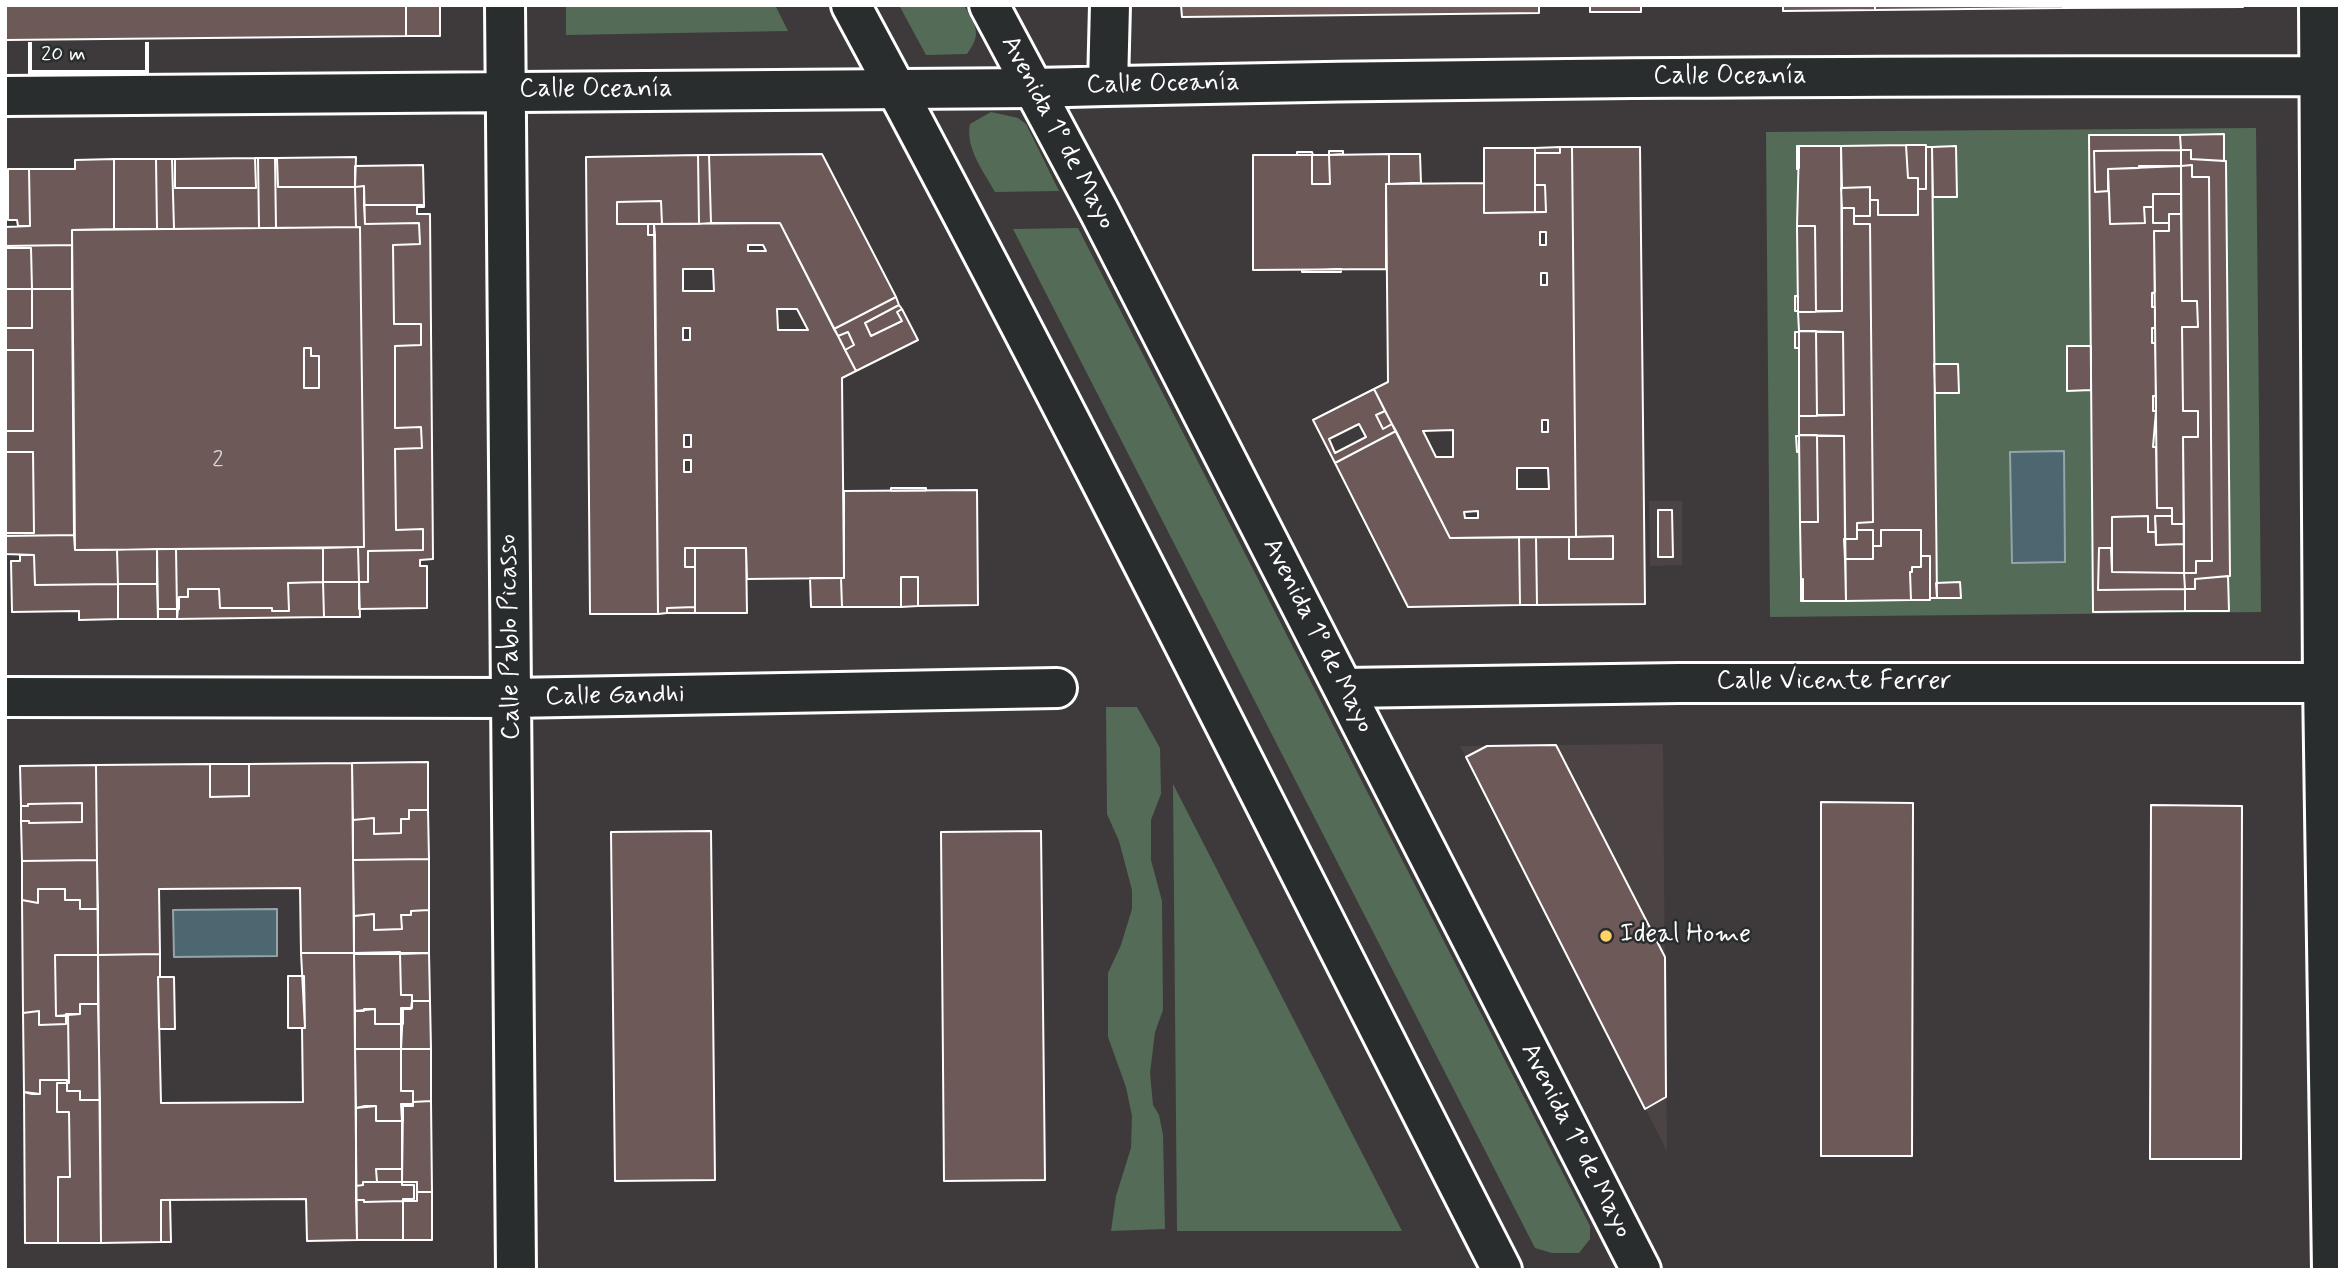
<!DOCTYPE html>
<html>
<head>
<meta charset="utf-8">
<style>
  body { margin:0 }
  #map { position:relative; width:2345px; height:1275px; overflow:hidden; background:#3e3a3b; font-family:Mynerve,sans-serif }
  canvas { display:block }
  .frame { position:absolute; inset:0; border:7px solid #fff; pointer-events:none }
  .scale { position:absolute; left:28px; top:42px; width:121px; height:32px; box-sizing:border-box; border:4px solid #fff; border-top:0; padding-left:9px; font-size:21px; line-height:24px; white-space:nowrap; color:#fff; -webkit-text-stroke:5px #2a2d2e; paint-order:stroke }
</style>
</head>
<body>
<div id="map">
<canvas width="2345" height="1275"></canvas>
<div class="frame"></div>
<div class="scale">20 m</div>
</div>
<script>
const context = document.querySelector('canvas').getContext('2d');
context.lineJoin = 'round';
function fillPath(path, color) { context.fillStyle = color; context.fill(path, 'evenodd'); }
function trace(path, color, width, dash) { context.strokeStyle = color; context.lineWidth = width; context.lineCap = dash ? 'butt' : 'round'; context.setLineDash(dash || []); context.stroke(path); }
function drawText(font, color, halo, rows, align = 'center') {
  context.font = font + ' Mynerve,sans-serif'; context.lineWidth = 5; context.setLineDash([]); context.textBaseline = 'middle'; context.strokeStyle = halo; context.fillStyle = color; for (const [text, x, y, turn = 0] of rows) {
    context.save(); context.translate(x, y); context.rotate((+turn || 0) * Math.PI / 180); context.textAlign = isNaN(turn) ? turn : align; if (halo) context.strokeText(text, 0, 0); context.fillText(text, 0, 0); context.restore();
  }
}
const built = new Path2D(`
  M1649 501H1682V565L1650 566Z
  M1663 744 1665 999 1667 1151 1460 746Z`);
const green = new Path2D(`
  M566 5H775L788 31 566 35Z
  M899 5H964C975 27 983 32 967 54L926 55Z
  M991 112 1018 118 1026 124 1059 191 995 192C984 172 965 148 970 124Z
  M2256 128 2261 612 1770 617 1766 132Z
  M1078 228 1590 1226V1239L1579 1253H1552L1535 1248 1013 229Z
  M1106 707H1137L1160 748 1161 794 1151 820V860L1162 901 1163 1010 1155 1032 1150 1073 1153 1105 1159 1115 1163 1135 1165 1229 1111 1231 1116 1196 1131 1148 1132 1116 1126 1087 1108 1037V973L1121 945 1132 909V890L1119 841 1107 814Z
  M1173 784 1402 1231H1177Z`);
const water = new Path2D(`
  M2064 451 2065 562 2012 563 2010 452Z
  M277 909V956L174 957 173 910Z`);
const building = new Path2D(`
  M5 5H406V36L5 40Z
  M406 5H440V36H406Z
  M1181 5H1539V13L1182 17Z
  M1590 5H1641V12H1590Z
  M1783 5H1875V10L1783 11Z
  M1875 5H2063V8L1875 10Z
  M2063 5H2243V7L2063 8Z
  M2224 134V161L2191 159V150H2181L2180 135Z
  M2089 135H2180L2181 150 2094 151 2095 192 2109 191 2110 224 2145 223 2144 207H2153V223H2169V231H2154L2155 292 2152 293V307H2155V328H2152V343H2155L2156 396H2153V411H2156L2153 447H2156L2157 508H2172V516H2155L2156 532H2148V516L2112 517V548H2099L2098 590 2185 589V611L2093 612Z
  M1906 145 1908 178H1918V215H1878V200H1870V187L1842 188 1841 146Z
  M1906 145H1926V189H1918V178H1908Z
  M1797 146H1799V168L1797 169Z
  M1799 146H1841L1842 311H1816L1815 226H1797Z
  M1956 146 1957 197H1933L1932 147Z
  M1560 147H1572L1576 537 1450 538 1374 389 1388 382 1386 184 1484 183V213L1546 212 1545 185H1535V153H1560ZM1540 232H1546V245H1540ZM1541 273H1547V285H1541ZM1542 420H1548V432H1542ZM1453 430V457H1436L1423 431ZM1517 468H1548L1549 489H1517ZM1478 511V518H1465L1464 512Z
  M1560 147V153H1535V148Z
  M1572 147H1640L1645 604 1537 605 1536 537H1569V559H1613V536L1576 537Z
  M1926 147H1932L1937 598H1930V556H1921V530H1881V546H1873V530H1857V523L1873 522 1870 224H1854V216H1870V200H1878V215H1918V189H1926Z
  M1484 148H1535V212L1484 213Z
  M2181 150V166L2108 169V191L2095 192 2094 151Z
  M2181 150H2191V159L2226 161 2230 576 2195 579V589H2185L2184 573H2196V561H2212L2209 177H2192V165L2181 166Z
  M1329 151H1343V154L1329 155Z
  M1297 152H1312L1313 155H1297Z
  M822 154 896 297 834 329 780 223H711L709 155Z
  M1389 154H1420L1421 183 1389 184Z
  M1389 154V184H1386V269L1253 270V155H1312V184H1330L1329 155Z
  M698 155 699 224H662L661 201 617 202V224H648V235H655L658 614H590L586 157Z
  M698 155H709L711 223 699 224Z
  M1312 155H1329L1330 184H1312Z
  M356 157 355 187H278L277 158Z
  M255 158 256 188H175V159Z
  M255 158H258L259 228 174 229 172 159H175V188H256Z
  M258 158H275L276 228H259Z
  M275 158H277L278 187H355L356 227 276 228Z
  M114 159H156L157 229H114Z
  M114 159V229L72 230V245L5 246V227L30 226 29 169H75V160Z
  M156 159H172L174 229H157Z
  M423 165 424 205H364V186L355 187V166Z
  M2192 165V177H2209L2212 561H2196V573H2184L2183 437H2198V411H2183L2182 327H2198L2197 301H2182L2181 166Z
  M2139 166H2181V194H2153V207H2144L2145 223 2110 224 2108 169 2139 168Z
  M8 169H29L30 226H18L17 220H8Z
  M1535 185H1545L1546 212H1535Z
  M364 186 365 224 419 223 420 244 393 245 394 324H421V345L395 346V428L421 427 422 448 395 449 396 530 423 529V550L368 551V582H359L358 547H364L360 227H356L355 187Z
  M1870 187V216H1854V208H1842L1841 188Z
  M2153 194H2181V214H2169V223H2153Z
  M661 201 662 224H617V202Z
  M364 205H424V207H417V214H430L433 559 420 560V566H427V608L359 609V582H368V551L423 550V529L396 530 395 449 422 448 421 427 395 428V346L421 345V324H394L393 245 420 244 419 223 365 224Z
  M1842 208H1854V224H1870L1873 522 1857 523V539H1845L1844 436 1799 435V416L1844 415 1843 332 1799 331 1798 312 1842 311Z
  M2169 214H2181L2182 301H2197L2198 327H2182L2183 411H2198V437H2183L2184 524H2172V508H2157L2154 231H2169Z
  M780 223 856 371 842 378 844 578 747 579 746 548H685V567H695V607L667 608V613L658 614 654 224ZM748 245H763L766 251H748ZM683 269H713L714 291H683ZM777 309H797L808 330H778ZM683 328H690V340H683ZM684 435H691V447H684ZM684 460H691V472H684Z
  M648 224H654L655 235H648Z
  M1797 226H1815L1816 312H1798Z
  M360 227 364 547 75 550 72 230ZM304 348H311V356H319V388H304Z
  M72 245V289H32L31 248H5V246Z
  M5 248H31L32 289H5Z
  M1341 269V272H1302V270Z
  M5 289H32V328H5Z
  M32 289H72L74 535 5 536V533H34L33 452H5V431H33V350H5V328H32Z
  M1795 296H1798V311H1795Z
  M896 297 899 305 865 323 871 336 902 321 897 312 902 309 918 340 856 371 845 350 854 345 848 332 838 336 834 329Z
  M899 305 902 309 897 312 902 321 871 336 865 323Z
  M1799 331H1816L1817 416H1799Z
  M848 332 854 345 845 350 838 336Z
  M1795 332H1799V348H1795Z
  M1816 332H1843L1844 415H1817Z
  M2067 346H2091V390L2067 391Z
  M304 348H311V356H319V388H304Z
  M5 350H33V431H5Z
  M1934 364H1958L1959 393H1935Z
  M1374 389 1385 411 1376 415 1383 429 1392 424 1396 431 1335 463 1313 420ZM1359 424 1366 437 1335 453 1329 439Z
  M2153 396H2156V411H2153Z
  M1385 411 1392 424 1383 429 1376 415Z
  M1396 431 1450 538 1519 537 1520 605 1408 607 1335 463Z
  M1799 435H1817L1818 522H1800Z
  M1796 436H1799V452H1797Z
  M1817 436H1844L1846 601H1803V579H1801L1800 522H1818Z
  M5 452H33L34 533H5Z
  M891 488H926V491H891Z
  M977 490 978 605 918 606V577H901V607H842L841 578H844V491Z
  M1658 510H1672L1673 557H1658Z
  M2148 516V532H2156V545L2184 544V573L2112 572V517Z
  M2155 516H2172V524H2184V544L2156 545Z
  M1857 530H1873V559H1845L1844 539H1857Z
  M1881 530H1921V567H1912V572H1910L1911 600 1846 601 1845 559H1873V546H1881Z
  M74 535 75 550H117L118 584 35 585 34 555 5 554V536Z
  M1613 536V559H1569V537Z
  M1519 537H1536L1537 605H1520Z
  M358 547 359 582H323V548Z
  M323 548V582L288 583 289 611H272V608H220L219 589H188V597H179V609H177L176 549Z
  M685 548H695V567H685Z
  M695 548H746L747 613H695Z
  M2099 548H2111L2112 572 2184 573 2185 589 2098 590Z
  M157 549V584H118L117 550Z
  M157 549H176L177 609H158Z
  M20 555H34L35 585 118 584V619L79 620V611L12 612 11 561H20Z
  M1921 556H1930V600H1911L1910 572H1912V567H1921Z
  M2228 576 2229 611H2185V589H2195V579Z
  M901 577H918V606L901 607Z
  M810 578H841L842 607H811Z
  M1801 579H1803V601H1801Z
  M323 582H359L360 617H324Z
  M323 582 324 617 177 619 179 597H188V589H219L220 608H272V611H289L288 583Z
  M1960 582 1961 598H1937L1936 583Z
  M118 584H157L158 619H118Z
  M695 607V613H667V608Z
  M158 609H177V619H158Z
  M1556 745 1665 957 1666 1097 1645 1109 1466 757 1487 746Z
  M428 762V810H409V819H401V833L374 834V818L353 820 352 763Z
  M352 763 354 953H301L300 888 159 889 160 954 98 955 96 765 210 764V797L249 796V764Z
  M210 764H249V796L210 797Z
  M96 765 97 860 22 861 21 821H29V823L82 822V803L28 804V806H21L20 766Z
  M1821 802 1913 803 1912 1156H1821Z
  M82 803V822L29 823V821H21V806H28V804Z
  M2151 805 2242 806 2241 1159H2150Z
  M409 810H428L429 859 353 860V820L374 818V834L401 833V819H409Z
  M711 831 715 1180 615 1181 611 832Z
  M1041 831 1045 1180 944 1181 941 832Z
  M429 859V910L411 911V915H401L402 929 374 930V914L354 916 353 860Z
  M97 860 98 909H80V900H65V889H38V903L22 900V861Z
  M38 889H65V900H80V909H98V955H55L56 1016H66V1024L39 1025V1011L23 1013 22 900 38 903Z
  M429 910V953H354V916L374 914V930L402 929 401 915H411V911Z
  M400 952V954H354V953Z
  M301 953H354L357 1240 307 1241 306 1199 161 1200V1242L101 1243 98 955 160 954V977H158L161 1103 303 1102 302 1028H305Z
  M429 953 430 1001H412V995H401L400 954Z
  M354 954H400L401 995H412V1008H401V1024H375V1009L355 1011Z
  M55 955H98V1004H80V1014L56 1016Z
  M288 976H304L305 1028H288Z
  M158 977H174L175 1029H159Z
  M412 1001H430L431 1049H401L403 1009H411Z
  M80 1004H98L100 1100H80V1091H67V1083H69L68 1016 66 1014H80Z
  M401 1008H411L403 1009V1024H401Z
  M364 1009H375V1024H401V1049H355V1011H364Z
  M39 1011V1025L66 1024V1016H68L69 1083 67 1080H40V1094H32L24 1092 23 1013Z
  M355 1049H401V1091H413V1104H401L402 1121H376V1106L356 1108Z
  M401 1049H431V1101L413 1102V1091H401Z
  M40 1080H67V1083H57V1112H69L70 1177H58V1243H25L24 1092 40 1094Z
  M57 1083H67V1091H80V1100H100L101 1243H58V1177H70L69 1112H57Z
  M431 1101 432 1192H417V1182H402L403 1106H413V1102Z
  M401 1104H413V1106H403V1121Z
  M365 1106H376V1121H402V1169H376L377 1182H363V1185L356 1186V1108Z
  M376 1169H402V1182H377Z
  M363 1182H402V1185H414V1199H403V1201L364 1202V1200H356V1186L363 1185Z
  M402 1182H417V1201H403V1199H414V1185H402Z
  M417 1192H432V1240H403V1201H417Z
  M161 1200H170L171 1242H161Z
  M356 1200H364V1202L403 1201V1240H357Z`);
const minor = new Path2D(`
  M505 5 516 1270
  M2319 5 2323 683 2332 1270
  M1108 86 1110 5
  M5 96 1032 88C1462 77 1891 76 2320 76
  M1344 688 1679 683H2323
  M5 697 511 698 1057 688`);
const tertiary = new Path2D(`
  M851 5C1076 422 1286 848 1502 1270
  M989 5 1100 213 1641 1270`);
const markers = [
  [1606,936,7,"#ffd166"]
];
const numberNames = [
  ["2",218,461]
];
const streetNames = [
  ["Calle Oceanía",1730,78],
  ["Calle Oceanía",1163,85,-1],
  ["Calle Oceanía",596,91],
  ["Avenida 1º de Mayo",1057,133,62],
  ["Avenida 1º de Mayo",1317,636,63],
  ["Calle Pablo Picasso",511,637,-91],
  ["Calle Vicente Ferrer",1834,683],
  ["Calle Gandhi",615,697,-1],
  ["Avenida 1º de Mayo",1575,1141,63]
];
const poiNames = [
  ["Ideal Home",1620,936]
];
fillPath(built, '#4c4444');
fillPath(green, '#546b57');
fillPath(water, '#4c6770');
trace(water, '#94a4a9', 2);
fillPath(building, '#6d5a58');
trace(building, '#fff', 2);
trace(minor, '#fff', 44);
trace(tertiary, '#fff', 44);
trace(minor, '#2a2d2e', 38);
trace(tertiary, '#2a2d2e', 38);
for (const [x, y, r, color] of markers) { const dot = new Path2D(); dot.arc(x, y, r, 0, 2 * Math.PI); context.fillStyle = color; context.fill(dot); trace(dot, '#2a2d2e', 2.5); }
drawText('23px', '#dad6d5', null, numberNames);
drawText('26px', '#fff', '#2a2d2e', streetNames);
drawText('26px', '#fff', '#2a2d2e', poiNames, 'left');
</script>
</body>
</html>
